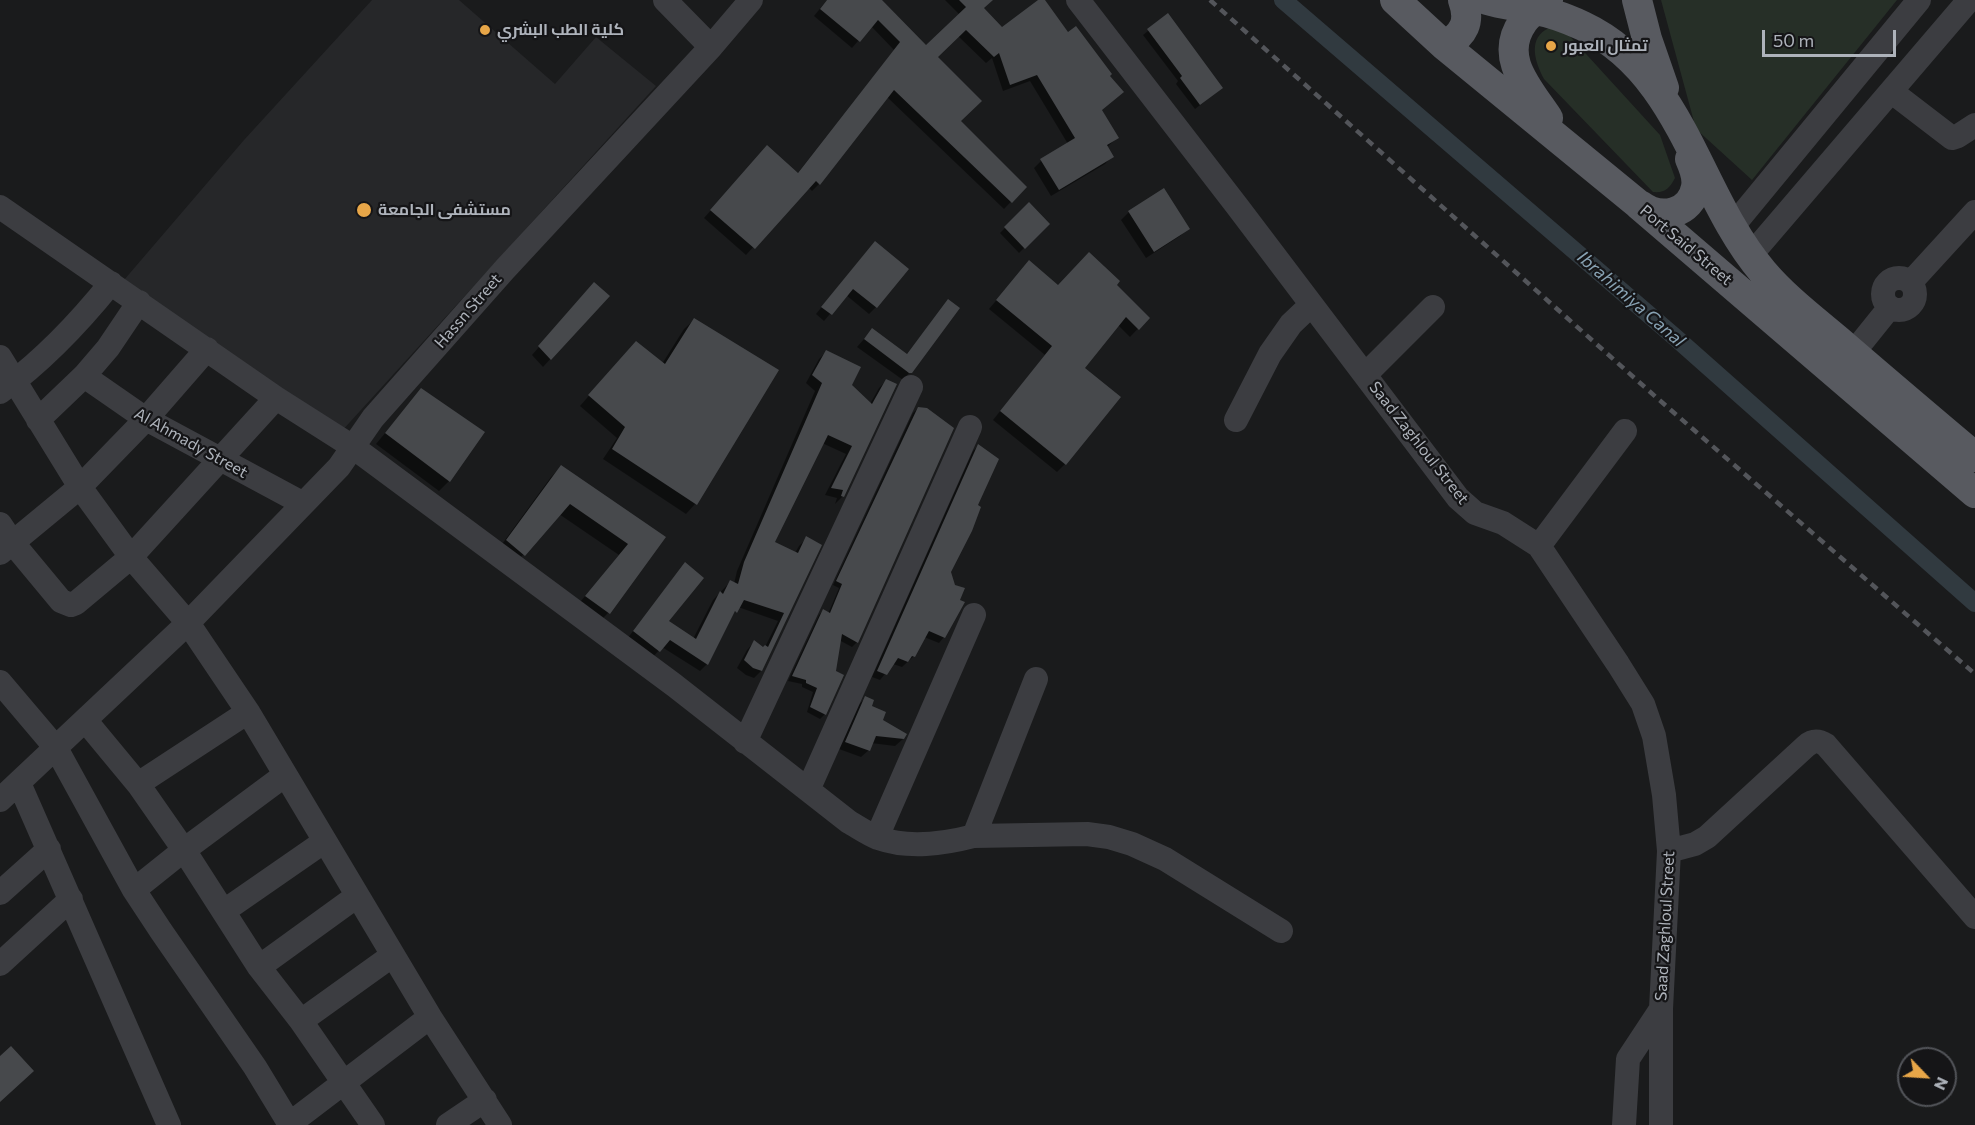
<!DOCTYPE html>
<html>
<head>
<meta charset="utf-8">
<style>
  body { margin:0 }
  #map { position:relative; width:1975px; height:1125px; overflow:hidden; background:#1a1b1c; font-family:Commissioner,sans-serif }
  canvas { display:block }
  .north { position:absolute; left:1897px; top:1047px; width:60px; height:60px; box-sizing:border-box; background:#151517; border:2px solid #525459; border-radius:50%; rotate:115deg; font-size:16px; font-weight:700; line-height:24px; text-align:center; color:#aeb3bb }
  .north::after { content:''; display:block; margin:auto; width:21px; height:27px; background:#e7a648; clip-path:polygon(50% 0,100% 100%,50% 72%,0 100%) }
  .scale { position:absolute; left:1762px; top:30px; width:134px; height:27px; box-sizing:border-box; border:3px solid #aeb3bb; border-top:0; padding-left:8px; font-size:18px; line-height:21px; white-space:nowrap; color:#aeb3bb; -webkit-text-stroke:4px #151517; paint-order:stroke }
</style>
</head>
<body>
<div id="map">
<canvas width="1975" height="1125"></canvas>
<div class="north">N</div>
<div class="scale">50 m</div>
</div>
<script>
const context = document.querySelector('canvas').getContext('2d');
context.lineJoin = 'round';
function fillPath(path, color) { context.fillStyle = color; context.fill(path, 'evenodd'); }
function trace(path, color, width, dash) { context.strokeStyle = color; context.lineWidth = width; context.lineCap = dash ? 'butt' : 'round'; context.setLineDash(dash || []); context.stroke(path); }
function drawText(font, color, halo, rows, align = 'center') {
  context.font = font + ' Commissioner,Cairo,sans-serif'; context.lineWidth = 4.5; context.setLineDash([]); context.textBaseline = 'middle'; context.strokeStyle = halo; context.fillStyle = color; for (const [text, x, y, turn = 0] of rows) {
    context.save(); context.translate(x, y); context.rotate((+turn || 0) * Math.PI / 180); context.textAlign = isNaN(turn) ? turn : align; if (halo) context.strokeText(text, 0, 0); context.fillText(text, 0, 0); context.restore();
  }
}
const built = new Path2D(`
  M372 0H459L555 84 596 37 656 86 340 433 124 280 244 140Z`);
const green = new Path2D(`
  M1661 0H1897L1752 180 1696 129Z
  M1549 28 1566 32 1660 135 1675 178C1669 189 1665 193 1653 192L1544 79C1535 62 1527 38 1549 28Z`);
const shadow = new Path2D(`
  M827 0H880L926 48 960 15 945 0H991L982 8 1002 29 1043 0 1117 138 1107 147 1112 156 1105 164 1051 196 1034 168 1041 161 1068 144 1030 81 1003 91 992 58 986 63 958 36 936 57 959 122 1025 187 1004 209 887 97 819 184 812 191 808 187 746 255 704 218 760 155 797 174 894 50 871 26 852 48 814 16Z
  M1168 15 1217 92 1195 109 1176 84 1178 81 1143 35Z
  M1164 190 1188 229 1180 236 1146 258 1121 220 1129 212Z
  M1029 204 1048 224 1019 253 1000 233Z
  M868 250 876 307 869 314 846 295 824 321 816 314Z
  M1021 271 1058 287 1115 285 1148 318 1130 337 1118 325 1083 368 1065 464 1057 472 993 420 1045 355 989 309Z
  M587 292 608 296 543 367 532 355Z
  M948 301 910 372 903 380 857 347 872 330 906 355Z
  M694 320 695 504 686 514 603 459 617 438 580 406 627 352 662 364 684 329Z
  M826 352 850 385 870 404 879 388 886 381 843 496 835 504 837 498 825 495 846 454 822 443 773 542 795 553 799 546 807 538 820 545 761 671 754 678 746 675 737 668 747 650 754 642 763 649 765 647 778 621 738 607 729 619 707 664 700 671 662 647 652 658 627 639 678 572 667 621 693 639 713 600 730 582 734 584 737 571 815 391 806 383 819 359Z
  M421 390 449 481 439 491 376 444Z
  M918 408 952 428 857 642 852 647 839 640 825 714 820 719 807 712 813 692 802 687V684L788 681 819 615 823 611 828 614 839 588 833 585 913 413Z
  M978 446 949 572 944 637 939 643 924 637 914 656 902 667 893 664 880 680 872 677 973 451Z
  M561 467 663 538 608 613 598 623 576 607 619 555 559 514 514 565 497 551 551 477Z
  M866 698 881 721 903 739 895 746 871 743 869 750 861 757 839 749 858 705Z`);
const canal = new Path2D(`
  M1283 0 1676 338 1975 603`);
const building = new Path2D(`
  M827 0H882L926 45 966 7 959 0H993L984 8 1002 27 1038 0H1045L1068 32 1076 26 1112 74 1110 76 1124 92 1102 110 1119 138 1107 145 1114 157 1059 190 1040 159 1075 138 1037 75 1010 85 999 53 994 57 966 30 938 57 982 101 961 121 1027 187 1012 203 894 90 820 185 816 181 755 249 710 210 767 145 798 173 900 42 878 20 860 42 820 9Z
  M1168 13 1223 88 1200 105 1180 78 1182 76 1147 29Z
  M1164 188 1190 229 1154 252 1128 211Z
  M1029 202 1050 224 1025 249 1004 227Z
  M875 241 909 269 877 308 853 289 832 315 821 307Z
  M1089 252 1120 281 1117 285 1150 318 1139 330 1126 317 1085 368 1121 397 1066 465 1000 411 1052 346 996 300 1029 260 1058 285Z
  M594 282 610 296 551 360 538 346Z
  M948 299 960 308 912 373H909L864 339 872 328 907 354Z
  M694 318 779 370 697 505 612 449 625 427 588 395 636 341 665 364Z
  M826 350 861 367 852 385 872 404 886 379 897 384 844 497 841 496 843 490 831 488 852 446 828 435 775 542 798 553 806 536 822 545 762 671 753 668 744 660 754 640 763 647 765 645 768 647 784 613 744 600 737 613 735 611 708 665 670 640 660 652 633 631 685 562 704 578 669 621 696 639 720 591 723 594 730 580 738 584 744 562 822 383 812 375Z
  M421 388 485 432 450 482 385 433Z
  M918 407 927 408 954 428 858 643 842 634 836 671 844 675 826 715 810 707 817 688 806 683V680L792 676 823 609 830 613 842 584 836 581Z
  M978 444 999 459 978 505 981 507 972 531 951 572 955 585 965 588 960 600 965 602 945 638 929 631 915 657 912 656 908 662 898 658 887 675 877 671Z
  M561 465 666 537 610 614 585 596 628 544 570 504 525 556 506 540Z
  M865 696 874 700 872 706 886 712 883 720 907 734 904 739 876 736 870 751 845 742Z
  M11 1046 34 1071 0 1102V1056Z`);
const minor = new Path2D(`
  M665 0 711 47
  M1078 0 1237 206 1458 498 1475 513 1503 523 1539 546 1618 664 1643 704 1654 736 1664 795 1669 851 1661 1009V1125
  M1892 92 1952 138 1958 136 1975 125
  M0 207 276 398 353 447 674 685 849 822C858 827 868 834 878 838 909 849 943 844 974 836L1036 679
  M1732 227 1919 0
  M1750 256 1969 0
  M1883 294a16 16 0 1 1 32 0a16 16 0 1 1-32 0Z
  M1911 282 1975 212
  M1853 353 1890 307
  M0 357 80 487 131 557 188 623 248 712 430 1017 500 1125
  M1365 375 1433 307
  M84 376 146 419 302 503
  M0 392C43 361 78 324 111 283
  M38 420 84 376 108 348 139 302
  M1236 420 1270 354 1291 324 1311 305
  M0 524 12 542 61 601 71 605 76 603 131 557 276 398
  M1539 546 1625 431
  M0 553 80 487 146 419 207 349
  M0 682 56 748 134 890 161 931 255 1067 289 1123
  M85 720 138 784 184 850 259 967 301 1021 373 1125
  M745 742 911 387
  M19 783 169 1125
  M138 784 248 712
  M808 790 970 427
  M0 800 188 623 339 467 373 418 505 269 711 47 751 0
  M974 836 1087 834 1109 837 1132 844 1165 859 1281 931
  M877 837 974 615
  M1669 851 1695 844 1707 837 1806 746C1813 740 1818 740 1826 745L1975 917
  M134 890 184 850 285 775
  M0 893 49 849
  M224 911 325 841
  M0 964 71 899
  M259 967 357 896
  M301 1021 393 955
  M288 1125 430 1017
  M448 1125 485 1100
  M1624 1125 1628 1059 1661 1009`);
const major = new Path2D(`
  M1395 0 1445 46 1638 204 1975 493
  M1487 0C1503 5 1520 6 1536 10 1552 13 1568 19 1583 26 1683 73 1697 195 1763 272 1785 298 1814 320 1840 342 1885 381 1930 419 1975 457
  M1548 0C1539 7 1529 13 1523 22 1498 57 1528 88 1548 118
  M1637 0 1647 39 1664 88
  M1445 46C1464 34 1471 22 1463 0
  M1640 205C1661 221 1691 214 1696 187 1698 177 1694 168 1690 159`);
const rail = new Path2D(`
  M1210 0 1657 398 1975 674`);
const markers = [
  [485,30,6,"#e7a648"],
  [1551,46,6,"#e7a648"],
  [364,210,8,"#e7a648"]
];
const poiNames = [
  ["كلية الطب البشري",497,30],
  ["تمثال العبور",1563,46],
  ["مستشفى الجامعة",378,210]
];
const streetNames = [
  ["Port Said Street",1686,245,40],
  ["Hassn Street",468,311,-49],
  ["Al Ahmady Street",191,443,29],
  ["Saad Zaghloul Street",1419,443,52],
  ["Saad Zaghloul Street",1665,926,-87]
];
const waterNames = [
  ["Ibrahimiya Canal",1631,299,41]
];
fillPath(built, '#262729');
fillPath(green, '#262f27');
fillPath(shadow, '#0007');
trace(canal, '#313a40', 18);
fillPath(building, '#47494c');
trace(minor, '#3c3d41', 24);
trace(major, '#585a60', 30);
trace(rail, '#53555a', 4.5, [8, 6]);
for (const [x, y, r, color] of markers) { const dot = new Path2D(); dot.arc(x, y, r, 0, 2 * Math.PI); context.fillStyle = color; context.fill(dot); trace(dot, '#151517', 2); }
drawText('bold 16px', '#aeb3bb', '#151517', poiNames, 'left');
drawText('16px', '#aeb3bb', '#151517', streetNames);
drawText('italic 18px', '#88a2b3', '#151517', waterNames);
</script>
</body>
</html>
